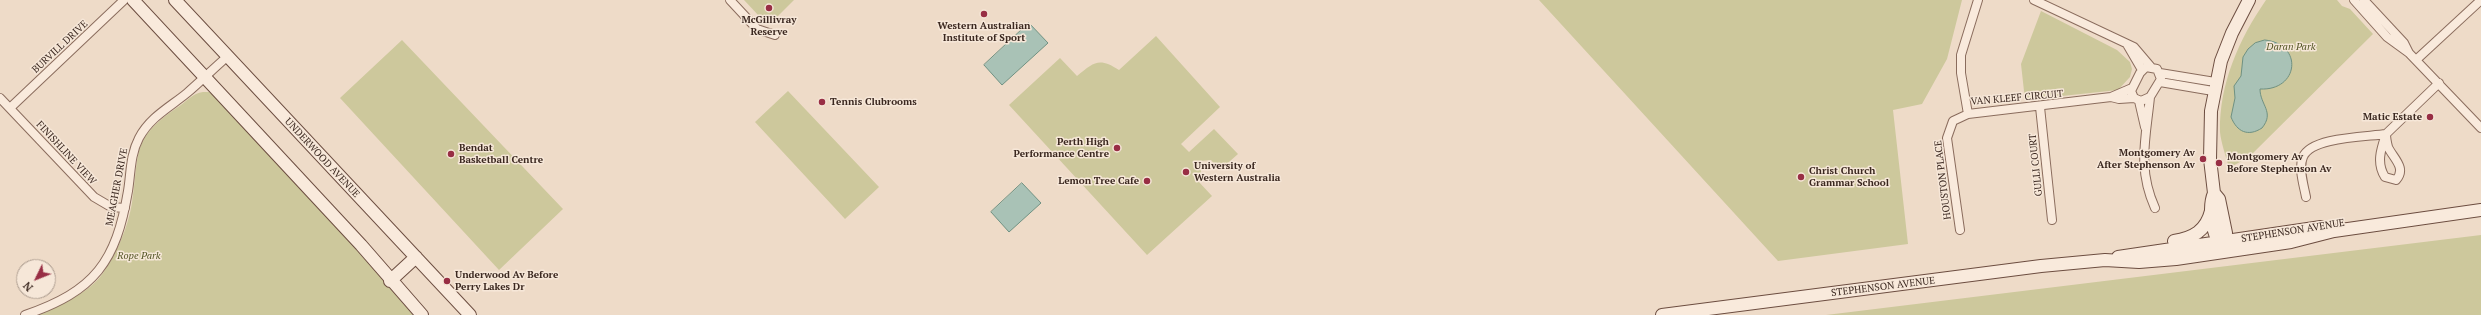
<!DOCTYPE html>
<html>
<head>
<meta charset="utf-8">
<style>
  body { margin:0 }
  #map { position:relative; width:2481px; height:315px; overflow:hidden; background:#eedbc8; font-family:"PT Serif",serif }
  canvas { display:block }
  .north { position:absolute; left:16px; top:259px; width:40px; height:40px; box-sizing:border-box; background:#f6e7d8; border:1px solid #ab9b8e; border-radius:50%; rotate:227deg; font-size:11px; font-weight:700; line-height:16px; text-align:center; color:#3b2820 }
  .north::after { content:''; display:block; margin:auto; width:14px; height:18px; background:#982e44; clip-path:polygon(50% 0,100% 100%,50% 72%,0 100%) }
</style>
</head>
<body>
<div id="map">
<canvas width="2481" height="315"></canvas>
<div class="north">N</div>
</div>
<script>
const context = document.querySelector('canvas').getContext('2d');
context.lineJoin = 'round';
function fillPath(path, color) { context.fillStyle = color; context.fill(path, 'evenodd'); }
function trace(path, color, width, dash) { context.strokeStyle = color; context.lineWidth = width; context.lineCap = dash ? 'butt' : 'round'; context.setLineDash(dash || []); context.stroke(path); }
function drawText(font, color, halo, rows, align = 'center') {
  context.font = font + ' "PT Serif",serif'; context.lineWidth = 3; context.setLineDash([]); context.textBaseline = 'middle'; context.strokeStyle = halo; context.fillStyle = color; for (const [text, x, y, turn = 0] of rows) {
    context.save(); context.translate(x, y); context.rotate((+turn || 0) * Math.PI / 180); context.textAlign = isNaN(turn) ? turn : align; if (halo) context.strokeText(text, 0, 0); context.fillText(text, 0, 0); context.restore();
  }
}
const green = new Path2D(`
  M744 0H794L775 19 759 16Z
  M1539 0H1962L1947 59 1922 104 1893 110 1908 244 1778 261Z
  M2266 0H2337L2342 6 2350 9 2373 34 2249 157 2229 168C2226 156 2221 143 2220 132 2219 84 2239 39 2266 0Z
  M2041 11 2117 50 2130 62 2132 69 2130 77 2118 90 2025 100 2021 64Z
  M1156 36 1220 107 1181 144 1189 152 1214 129 1238 154 1220 170 1211 160 1200 161 1201 171 1198 181 1212 196 1147 255 1009 105 1060 58 1077 76C1094 62 1099 57 1119 70Z
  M402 40 563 209 499 270 340 98Z
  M788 91 879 187 845 219 755 122Z
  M203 92H209L215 97 340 230 413 315H37C59 304 88 295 103 273 117 253 128 227 132 203 140 153 130 139 178 107 186 102 193 93 203 92Z
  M2481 235V315H1826Z`);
const water = new Path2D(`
  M1029 23 1048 43 1002 85 984 65Z
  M2265 40C2304 44 2299 91 2260 89 2260 105 2275 112 2262 128 2248 137 2237 132 2231 117L2235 98 2234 86 2241 76 2243 57 2248 49 2255 43Z
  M1022 183 1041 203 1009 232 991 212Z`);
const street = new Path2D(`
  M730 0 757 29 775 35
  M1978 0 1961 55V73L1968 114 2111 97 2119 99 2134 98
  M2034 0 2134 47 2151 67
  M2354 0 2387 37 2409 53
  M2364 0 2404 43 2409 53 2481 128
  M2128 46 2142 70
  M2416 60 2481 0
  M2146 67 2157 69 2161 79 2150 97 2141 101 2134 98 2131 91 2140 73Z
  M2160 73 2215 82
  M2160 82 2213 91
  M2111 97 2132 88
  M2150 97C2146 138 2137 168 2155 208
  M0 98 94 197 111 207 125 208
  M2139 101 2145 127
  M2040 107 2052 220
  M10 108 124 0
  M2306 197C2304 186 2298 168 2303 157 2311 137 2366 137 2386 134 2381 149 2376 163 2385 177L2396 180C2407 168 2393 158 2388 147 2387 143 2386 138 2386 134L2439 83
  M1960 230 1947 138 1953 121 1968 114
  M25 315C95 291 116 262 128 191 131 173 130 155 139 138 150 117 170 107 187 93 201 81 214 68 228 56`);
const secondary = new Path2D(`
  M133 0 361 245 422 315
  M175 0 470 315
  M2214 193C2208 207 2212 228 2218 242L2223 244
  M2174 241C2193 238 2206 231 2211 211
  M2215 245 2226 233 2219 199 2214 193 2210 159 2211 111 2221 61 2232 33 2249 0
  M2118 257 2321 227
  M390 281 416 257
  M1662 315 2041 266 2105 260 2139 262 2176 259 2291 242 2334 231 2481 210`);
const markers = [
  [769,8,4,"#982e44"],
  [984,14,4,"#982e44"],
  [822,102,4,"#982e44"],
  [2430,117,4,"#982e44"],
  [1117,148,4,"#982e44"],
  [451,154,4,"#982e44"],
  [2203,159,4,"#982e44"],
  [2219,163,4,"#982e44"],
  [1186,172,4,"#982e44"],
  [1801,177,4,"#982e44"],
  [1147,181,4,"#982e44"],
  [447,281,4,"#982e44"]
];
const poiNames = [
  ["McGillivray",769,20,"center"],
  ["Reserve",769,32,"center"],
  ["Western Australian",984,26,"center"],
  ["Institute of Sport",984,38,"center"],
  ["Tennis Clubrooms",830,102],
  ["Matic Estate",2422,117,"right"],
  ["Perth High",1109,142,"right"],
  ["Performance Centre",1109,154,"right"],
  ["Bendat",459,148],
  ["Basketball Centre",459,160],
  ["Montgomery Av",2195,153,"right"],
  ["After Stephenson Av",2195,165,"right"],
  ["Montgomery Av",2227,157],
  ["Before Stephenson Av",2227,169],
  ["University of",1194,166],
  ["Western Australia",1194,178],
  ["Christ Church",1809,171],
  ["Grammar School",1809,183],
  ["Lemon Tree Cafe",1139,181,"right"],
  ["Underwood Av Before",455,275],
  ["Perry Lakes Dr",455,287]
];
const streetNames = [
  ["BURVILL DRIVE",60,47,-43],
  ["VAN KLEEF CIRCUIT",2017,98,-5],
  ["FINISHLINE VIEW",66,153,47],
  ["UNDERWOOD AVENUE",322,158,47],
  ["GULLI COURT",2036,165,-96],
  ["HOUSTON PLACE",1943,180,-97],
  ["MEAGHER DRIVE",117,187,-79],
  ["STEPHENSON AVENUE",2293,231,-9],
  ["STEPHENSON AVENUE",1883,287,-7]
];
const parkNames = [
  ["Daran Park",2291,47],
  ["Rope Park",139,256]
];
fillPath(green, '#cdc89c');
fillPath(water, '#a9c2b6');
trace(water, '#6f9182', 1);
trace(street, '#8a6c5d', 10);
trace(secondary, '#6c4d40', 14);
trace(street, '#f9eadc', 8);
trace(secondary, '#f9eadc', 12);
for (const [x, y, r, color] of markers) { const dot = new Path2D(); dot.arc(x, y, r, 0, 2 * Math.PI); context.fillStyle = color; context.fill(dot); trace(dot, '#f6e7d8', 1.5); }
drawText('bold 10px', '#3b2820', '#f6e7d8', poiNames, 'left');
drawText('10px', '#3b2820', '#f6e7d8', streetNames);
drawText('italic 10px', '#555727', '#f6e7d8', parkNames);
</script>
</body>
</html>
